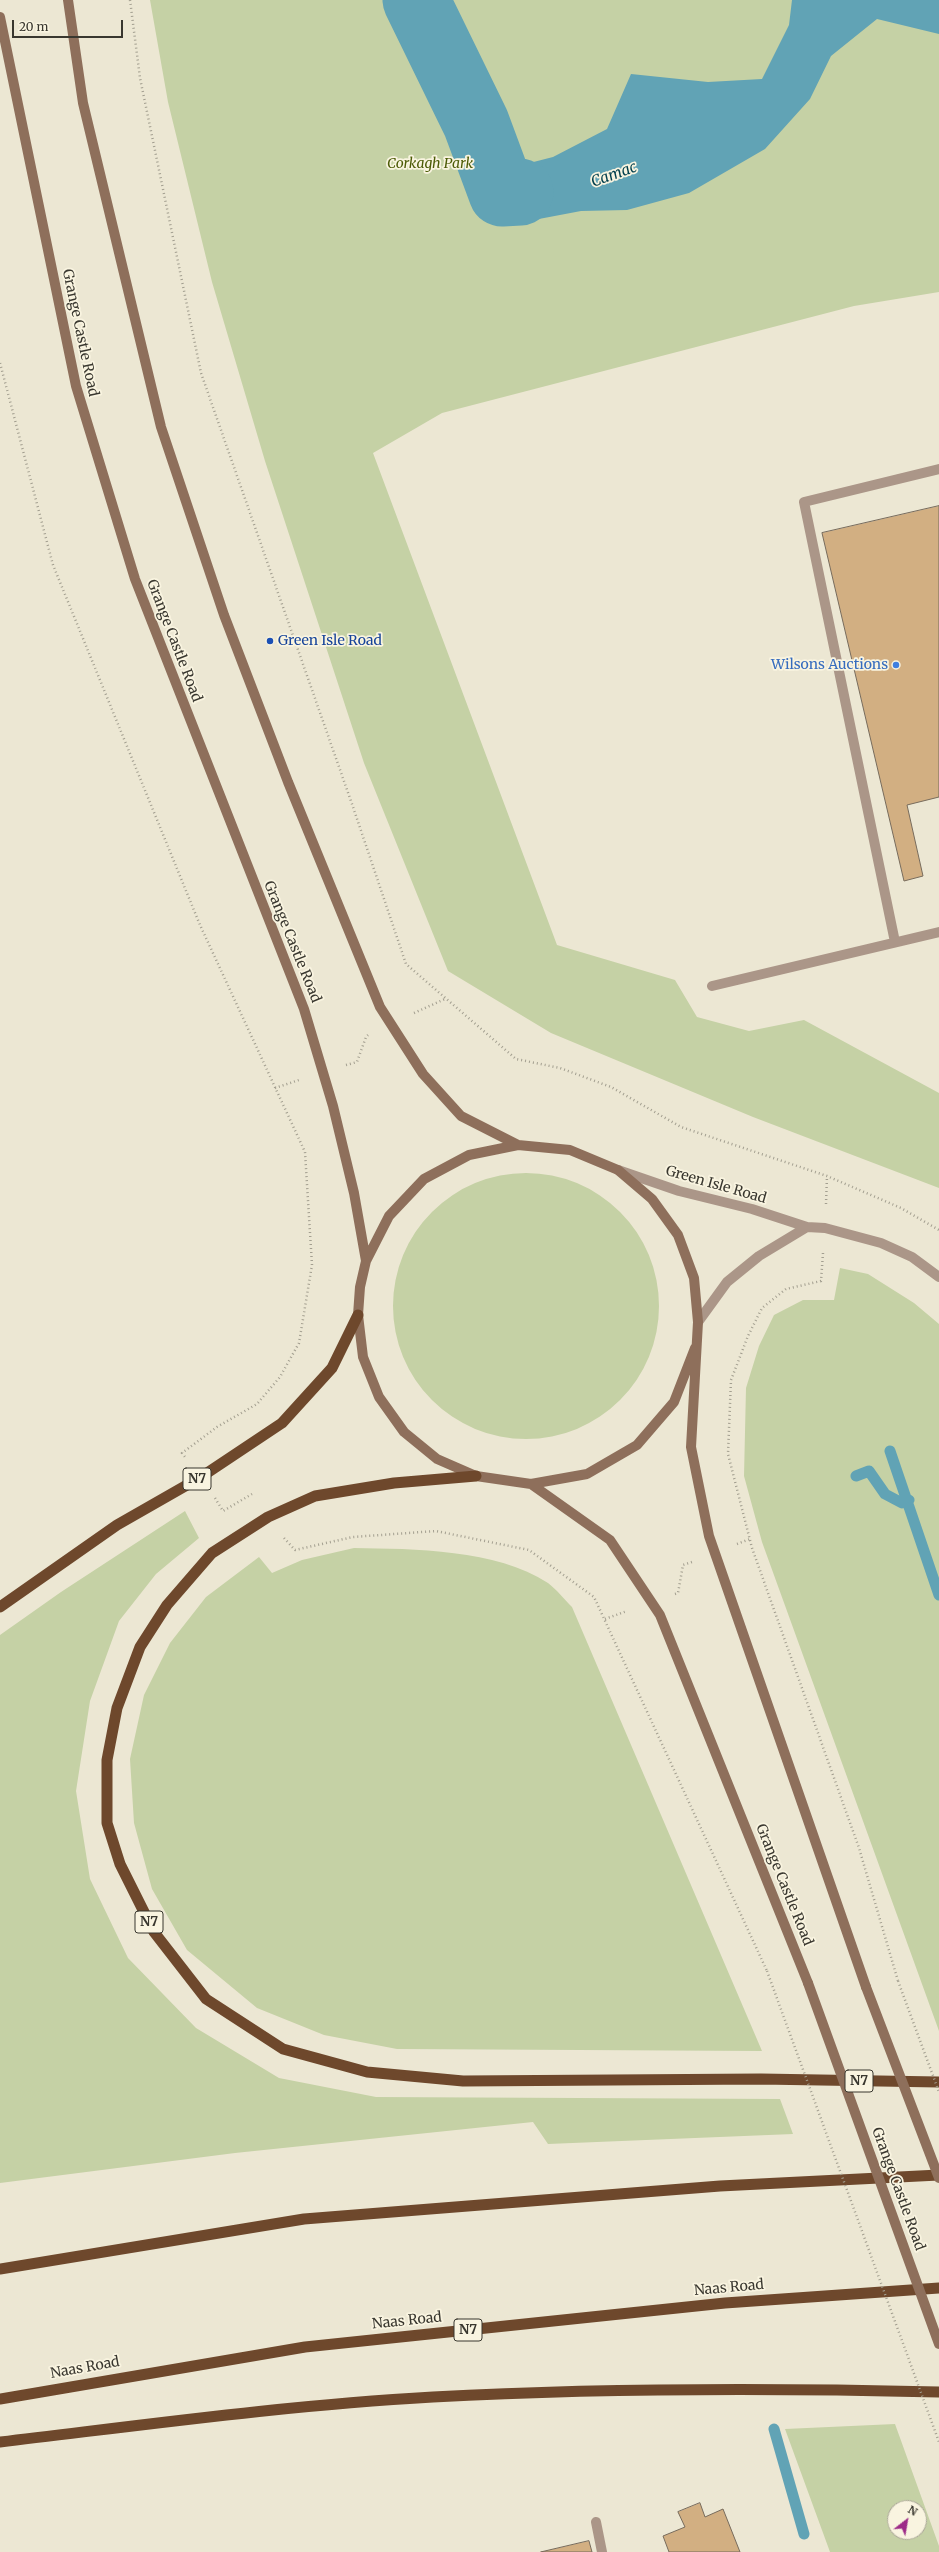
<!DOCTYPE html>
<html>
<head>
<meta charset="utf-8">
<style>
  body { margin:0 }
  #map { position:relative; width:939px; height:2552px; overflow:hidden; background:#ece7d3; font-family:Merriweather,serif }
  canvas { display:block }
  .north { position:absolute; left:887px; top:2500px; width:40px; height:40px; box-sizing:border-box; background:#f9f4e0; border:1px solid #aca899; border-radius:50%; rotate:31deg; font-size:11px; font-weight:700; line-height:16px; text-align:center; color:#39372f }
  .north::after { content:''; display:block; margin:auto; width:14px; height:18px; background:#9d2b88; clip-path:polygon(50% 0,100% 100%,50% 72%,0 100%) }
  .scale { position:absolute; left:12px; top:20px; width:111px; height:18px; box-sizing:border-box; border:2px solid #39372f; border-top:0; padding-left:5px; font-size:12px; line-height:14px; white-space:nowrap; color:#39372f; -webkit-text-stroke:3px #f9f4e0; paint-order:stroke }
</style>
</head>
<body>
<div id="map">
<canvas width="939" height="2552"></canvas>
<div class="north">N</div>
<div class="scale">20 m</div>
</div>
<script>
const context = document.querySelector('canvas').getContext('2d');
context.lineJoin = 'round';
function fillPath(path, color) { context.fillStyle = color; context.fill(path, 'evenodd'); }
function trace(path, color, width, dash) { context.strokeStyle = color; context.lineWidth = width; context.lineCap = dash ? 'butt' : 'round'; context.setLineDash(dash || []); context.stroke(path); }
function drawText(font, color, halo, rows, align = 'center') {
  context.font = font + ' Merriweather,serif'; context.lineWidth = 3.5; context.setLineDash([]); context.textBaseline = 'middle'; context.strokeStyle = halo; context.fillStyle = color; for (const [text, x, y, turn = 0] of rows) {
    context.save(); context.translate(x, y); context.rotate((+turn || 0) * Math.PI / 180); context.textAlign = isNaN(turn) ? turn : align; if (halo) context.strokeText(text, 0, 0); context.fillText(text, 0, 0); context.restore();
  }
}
const green = new Path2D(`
  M150 0H939V292L854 306 442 413 373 453 557 945 675 980 697 1017 749 1031 804 1020 939 1093V1188L753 1117 551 1033 448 971 364 763 265 461 212 282 168 102Z
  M393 1306a133 133 0 1 1 266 0a133 133 0 1 1-266 0Z
  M840 1268 868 1274 914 1303 939 1324V2031L762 1542 744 1476 746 1388 759 1346 774 1315 803 1300H834Z
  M185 1511 199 1538 156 1574 119 1621 90 1701 76 1791 90 1879 128 1958 196 2028 279 2078 376 2097 780 2099 793 2134 548 2144 533 2122 235 2153 0 2183V1635L61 1592Z
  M354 1548C414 1549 496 1549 548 1583 556 1589 564 1599 572 1607L762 2051 397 2049 324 2035 257 2008 187 1950 152 1889 134 1823 130 1759 144 1695 170 1643 206 1597 259 1557 272 1573 302 1560Z
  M895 2424 939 2546V2552H830L785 2429ZM895 2508H919V2532H895Z`);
const water = new Path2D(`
  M792 0H939V34L877 19 831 56 810 99 765 149 689 193 627 210 581 211 523 222 478 203 476 123 510 168 553 157 607 129 631 74 708 82 762 79 789 25Z`);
const stream = new Path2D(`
  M890 1451 939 1595
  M856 1476 869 1471 885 1494 902 1503 909 1500
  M774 2429 804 2534`);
const river = new Path2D(`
  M416 0 476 123 502 193 520 192`);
const building = new Path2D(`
  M939 506V797L907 805 923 876 904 881 822 533Z
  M700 2503 705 2517 723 2509 740 2552H669L663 2536 685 2527 678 2512Z
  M589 2541 592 2552H541Z`);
const path = new Path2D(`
  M130 0 140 78 201 373 352 804 406 964 516 1059 560 1068 611 1087 681 1127 827 1176 901 1208 939 1230
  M0 363 53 565 200 925 305 1152 312 1265 299 1343 280 1377 257 1404 217 1427 182 1453 185 1457
  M414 1013 445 999
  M346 1065 357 1062 366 1037 368 1035
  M275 1088 299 1080
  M826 1204 827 1176
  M823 1253 821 1281 786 1289 762 1308 748 1336 731 1380 728 1454 752 1548 859 1848 898 1981
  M215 1498 223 1511 252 1494
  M284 1538 295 1550 353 1537 436 1531 529 1550 594 1597 767 1971
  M737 1544 750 1539
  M675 1594 678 1593 683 1565 692 1562
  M605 1619 627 1611`);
const service = new Path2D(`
  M895 942 804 502 939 469
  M712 986 939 932`);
const minor = new Path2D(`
  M596 2522 602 2552`);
const tertiary = new Path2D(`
  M618 1170 679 1191 752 1209 807 1227 825 1228 881 1243 912 1257 939 1277
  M698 1322 727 1282 759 1256 807 1227`);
const secondary = new Path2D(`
  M68 0 83 103 161 427 224 615 288 782 380 1007 423 1074 461 1116 518 1145
  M0 17 76 386 135 579 304 1009 333 1106 354 1193 366 1261
  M695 1348 674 1402 637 1445 587 1474 531 1484 476 1476 437 1459 404 1432 379 1397 363 1357 358 1315 360 1287 366 1261 389 1216 424 1179 469 1155 518 1145 570 1150 618 1170 652 1199 678 1235 694 1278 698 1322 691 1447 709 1536 866 1987
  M531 1484 610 1540 660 1615 808 1983`);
const trunk = new Path2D(`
  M476 1476 394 1483 315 1496 268 1517 212 1553 167 1605 140 1647 117 1708 107 1760V1823L120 1864 154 1932 206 1999 283 2049 367 2072 463 2081 761 2079 939 2082
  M0 1607 117 1525 201 1477 282 1423 332 1368 358 1315
  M0 2269 304 2219 720 2186 939 2175
  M0 2399 305 2347 725 2303 939 2288
  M0 2442C144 2425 288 2405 433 2397 602 2388 770 2388 939 2392`);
const pathBridge = new Path2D(`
  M767 1971 939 2442
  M898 1981 939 2092`);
const secondaryBridge = new Path2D(`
  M808 1983 939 2344
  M866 1987 939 2178`);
const markers = [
  [270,641,4,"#1a4fb4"],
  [896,665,4,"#3f7fe0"]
];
const shields = [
  [197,1479,28],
  [149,1922,28],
  [859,2081,28],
  [468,2330,28]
];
const shieldNames = [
  ["N7",197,1479],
  ["N7",149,1922],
  ["N7",859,2081],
  ["N7",468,2330]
];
const parkNames = [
  ["Corkagh Park",430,164]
];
const streetNames = [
  ["Grange Castle Road",80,333,78],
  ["Grange Castle Road",174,641,69],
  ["Grange Castle Road",292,942,68],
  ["Green Isle Road",716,1185,16],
  ["Grange Castle Road",784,1885,68],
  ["Grange Castle Road",898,2189,70],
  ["Naas Road",729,2288,-5],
  ["Naas Road",407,2321,-6],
  ["Naas Road",85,2368,-10]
];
const transitNames = [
  ["Green Isle Road",278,641]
];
const shopNames = [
  ["Wilsons Auctions",888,665]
];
const waterNames = [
  ["Camac",614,175,-20]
];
fillPath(green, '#c5d1a5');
fillPath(water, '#61a3b5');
trace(stream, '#61a3b5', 11);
trace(river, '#61a3b5', 67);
fillPath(building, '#d2af82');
trace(building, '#776b5c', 1);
trace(path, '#a39f90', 2.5, [1, 3]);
trace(service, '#ab9688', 10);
trace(minor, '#ab9688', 10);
trace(tertiary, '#ab9688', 10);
trace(secondary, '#8e6f5b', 10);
trace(trunk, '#6e482c', 11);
trace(pathBridge, '#a39f90', 2.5, [1, 3]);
trace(secondaryBridge, '#8e6f5b', 10);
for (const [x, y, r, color] of markers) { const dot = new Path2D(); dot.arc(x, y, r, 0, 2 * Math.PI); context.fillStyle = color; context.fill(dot); trace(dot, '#f9f4e0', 1.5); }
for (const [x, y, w] of shields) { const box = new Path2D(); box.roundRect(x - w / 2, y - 11, w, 22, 3); context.fillStyle = '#f9f4e0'; context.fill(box); trace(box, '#39372f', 1); }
drawText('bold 13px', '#39372f', null, shieldNames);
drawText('italic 14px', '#4c5b07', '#f9f4e0', parkNames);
drawText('14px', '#39372f', '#f9f4e0', streetNames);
drawText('14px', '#164399', '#f9f4e0', transitNames, 'left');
drawText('14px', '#366cbe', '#f9f4e0', shopNames, 'right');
drawText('italic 15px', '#003f4d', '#f9f4e0', waterNames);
</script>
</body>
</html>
